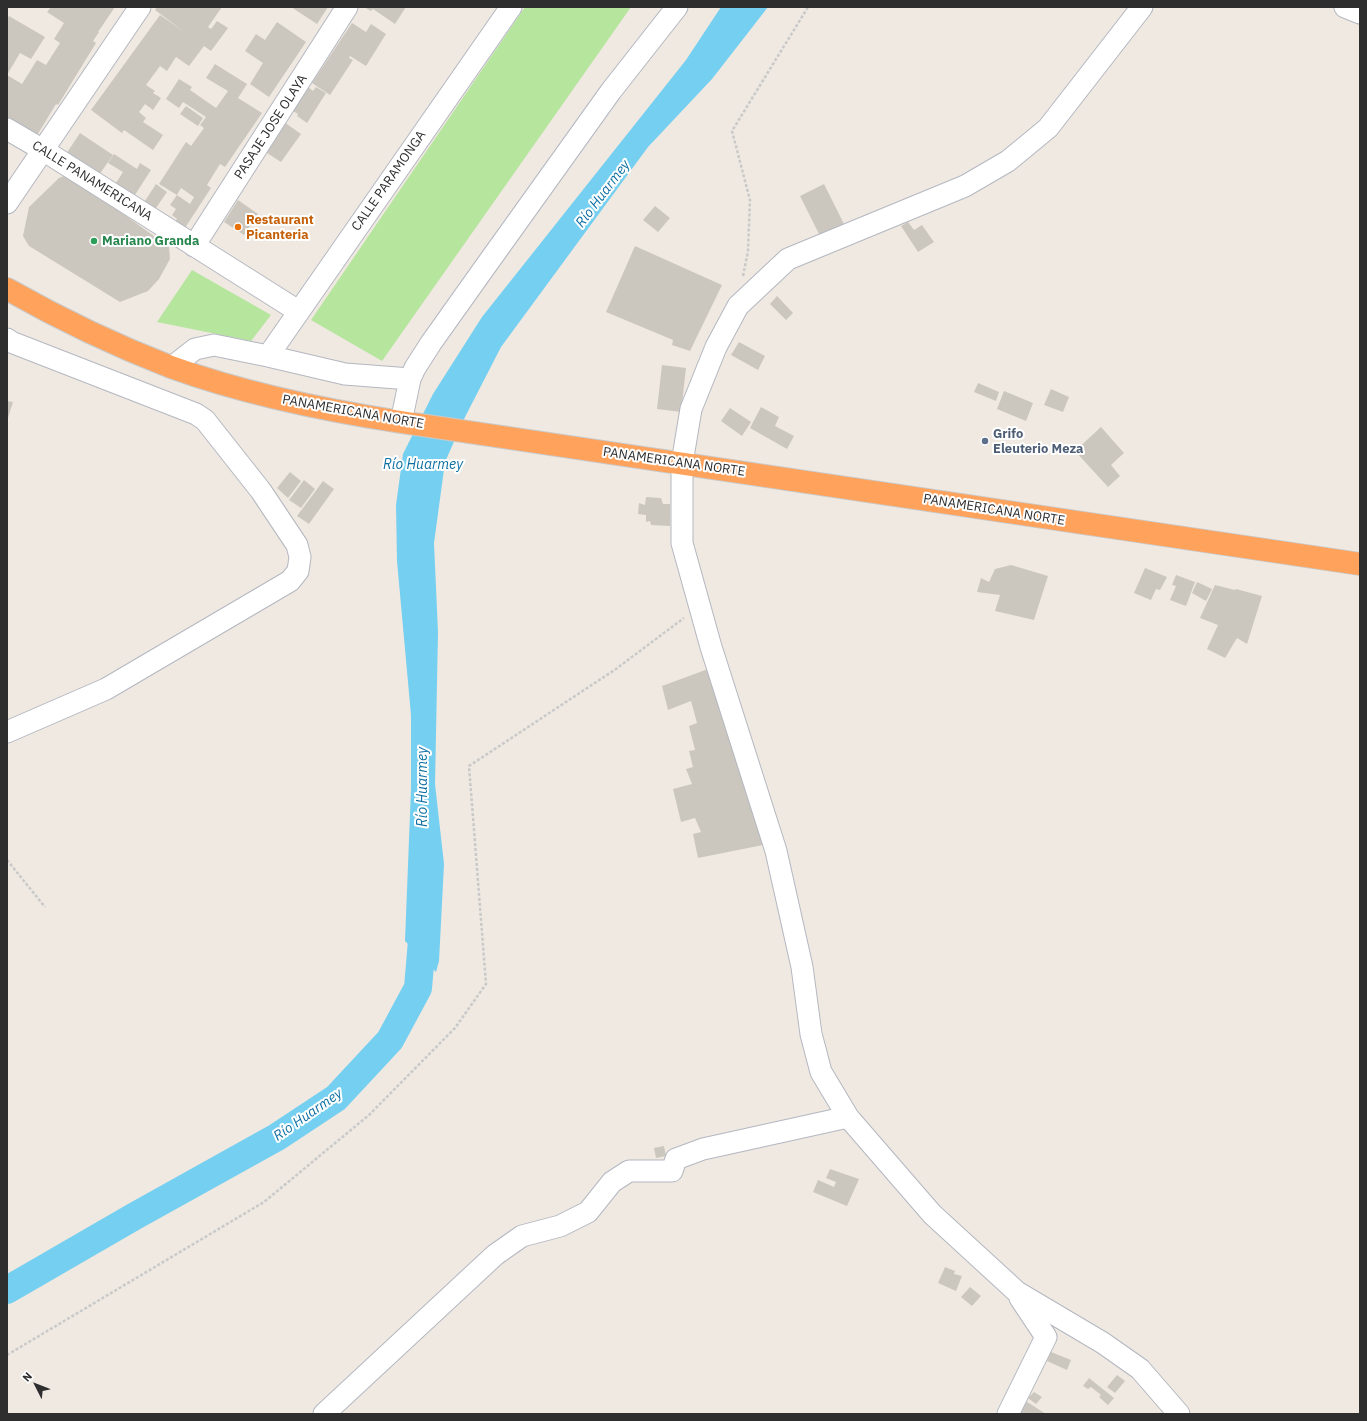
<!DOCTYPE html>
<html>
<head>
<meta charset="utf-8">
<style>
  body { margin:0 }
  #map { position:relative; width:1367px; height:1421px; overflow:hidden; background:#efe9e1; font-family:"IBM Plex Sans",sans-serif }
  canvas { display:block }
  .frame { position:absolute; inset:0; border:8px solid #2e2e2e; pointer-events:none }
  .north { position:absolute; left:16px; top:1365px; width:40px; height:40px; -webkit-text-stroke:3px #fff; paint-order:stroke; rotate:312deg; font-size:11px; font-weight:700; line-height:16px; text-align:center; color:#2e2e2e }
  .north::after { content:''; display:block; margin:auto; width:14px; height:18px; background:#2e2e2e; clip-path:polygon(50% 0,100% 100%,50% 72%,0 100%) }
</style>
</head>
<body>
<div id="map">
<canvas width="1367" height="1421"></canvas>
<div class="frame"></div>
<div class="north">N</div>
</div>
<script>
const context = document.querySelector('canvas').getContext('2d');
context.lineJoin = 'round';
function fillPath(path, color) { context.fillStyle = color; context.fill(path, 'evenodd'); }
function trace(path, color, width, dash) { context.strokeStyle = color; context.lineWidth = width; context.lineCap = dash ? 'butt' : 'round'; context.setLineDash(dash || []); context.stroke(path); }
function drawText(font, color, halo, rows, align = 'center') {
  context.font = font + ' "IBM Plex Sans",sans-serif'; context.lineWidth = 4; context.setLineDash([]); context.textBaseline = 'middle'; context.strokeStyle = halo; context.fillStyle = color; for (const [text, x, y, turn = 0] of rows) {
    context.save(); context.translate(x, y); context.rotate((+turn || 0) * Math.PI / 180); context.textAlign = isNaN(turn) ? turn : align; if (halo) context.strokeText(text, 0, 0); context.fillText(text, 0, 0); context.restore();
  }
}
const green = new Path2D(`
  M525 7H631L382 361 311 320Z
  M192 270 271 315 251 341 157 322Z`);
const water = new Path2D(`
  M721 7H768L712 79 648 147 501 347 465 417 445 462 434 543 438 632 435 784 444 864 439 961 436 972 405 941 411 789V715L397 561 396 505 403 454 433 394 482 317 686 60Z`);
const river = new Path2D(`
  M7 1290 135 1216 277 1137 336 1098 390 1040 418 988 422 941V919`);
const building = new Path2D(`
  M51 7H115L98 32H99L93 41 96 43 58 105 56 104 36 137 7 120V75L22 84 37 60 46 65 60 43 54 39 64 23 47 12Z
  M157 7H222L208 27 211 29 217 21 228 28 211 51 204 46 189 66 176 57 167 71 160 66 146 85 155 91 153 93 161 98 153 110 145 104 139 112 146 118 143 122 163 135 153 150 124 130 122 133 91 110 160 15 183 31 155 10Z
  M291 7H328L317 24Z
  M364 7H406L395 24 373 9 371 11Z
  M9 16 45 37 31 59 20 53 7 75V19Z
  M277 22 306 42 269 97 250 84 263 63 245 51 256 34 265 40Z
  M352 23 366 32 371 24 386 34 366 66 350 56 349 58 353 60 330 95 312 83Z
  M215 64 247 84 238 98 262 113 225 167 220 164 207 185 211 188 183 231 173 224 177 219 172 215 176 209 170 205 177 195 190 204 194 197 181 188 177 195 159 184 186 142 191 146 204 128 200 125 206 117 183 102 179 108 166 99 179 79 192 87 190 90 216 108 228 91 206 78Z
  M308 87 313 91 316 87 326 93 307 123 297 116 298 114 293 111Z
  M186 106 203 118 198 126 180 114Z
  M284 122 301 134 281 162 264 151Z
  M80 133 113 155 99 175 66 154Z
  M114 154 137 169 140 163 151 170 133 198 114 186 123 172 108 163Z
  M68 174 169 247 170 259 159 279 148 291 120 302 29 246 23 236 29 207 59 178Z
  M156 184 167 192 154 211 143 204Z
  M824 184 846 228 822 240 800 196Z
  M238 200 258 214 244 235 224 222Z
  M655 206 670 218 658 232 643 220Z
  M908 222 914 230 922 225 934 242 918 252 901 226Z
  M635 246 722 285 690 351 672 345 673 340 606 312Z
  M777 296 793 313 786 320 770 304Z
  M739 342 765 356 758 370 731 355Z
  M662 365 686 368 681 412 657 409Z
  M978 383 999 392 996 401 974 392Z
  M1051 389 1069 397 1063 412 1044 405Z
  M1004 391 1033 403 1026 421 997 409Z
  M7 401 13 402 7 421Z
  M761 407 779 417 775 426 794 436 787 449 750 428Z
  M730 408 751 422 742 436 721 421Z
  M1101 427 1124 453 1111 465 1120 476 1108 487 1075 451Z
  M290 472 301 481 288 498 277 488Z
  M304 480 315 489 301 508 289 500Z
  M323 481 334 489 309 524 297 516Z
  M646 497 661 498 663 504H670V526L651 525 650 521 646 522V515L638 514 639 503 645 505Z
  M1011 565 1048 576 1034 620 995 611 1000 595 977 592 981 578 989 582 995 569Z
  M1145 568 1167 577 1160 590 1156 589 1151 600 1134 593Z
  M1176 575 1195 582 1186 606 1170 600 1176 586 1172 585Z
  M1197 582 1212 589 1206 601 1192 593Z
  M1215 585 1235 590 1236 589 1262 596 1247 644 1237 638 1225 658 1207 649 1218 625 1200 618Z
  M708 669 763 845 698 858 693 834 701 832 695 818 681 822 673 789 692 784 686 769 693 767 689 751 695 750 689 726 697 723 691 701 668 710 662 686Z
  M664 1146 666 1156 656 1158 654 1148Z
  M830 1169 859 1179 847 1206 813 1192 818 1180 834 1187 836 1182 826 1178Z
  M945 1267 955 1271 954 1274 962 1276 956 1291 938 1283Z
  M970 1287 981 1296 972 1306 961 1297Z
  M1051 1352 1071 1360 1067 1370 1047 1361Z
  M1117 1375 1125 1381 1115 1393 1107 1387Z
  M1089 1378 1114 1398 1108 1405 1099 1397 1101 1395 1091 1387 1088 1389 1083 1386Z
  M1034 1392 1042 1397 1036 1404 1028 1398Z
  M1024 1400 1046 1414H1023L1016 1409Z`);
const path = new Path2D(`
  M743 276 748 251 750 200 732 131 808 7
  M7 860 45 907
  M7 1355 264 1202 369 1115 455 1028 486 984 469 766 616 669 684 618`);
const minor = new Path2D(`
  M1142 7 1048 128 1008 161 965 186 788 259 738 306 716 347 691 409 682 463V543L711 647 776 851 802 967 811 1034 821 1072 848 1117 932 1214 1017 1292 1103 1343 1140 1369 1179 1414
  M1345 7 1360 13
  M7 129 43 150 298 311
  M7 203 140 7
  M194 246 347 7
  M7 339 11 342 196 414 205 420 261 491 297 545 300 557 298 571 290 581 106 689 7 732
  M268 356 511 7
  M172 367 195 349 214 345 268 356 345 374 410 379 415 368 431 343 480 274 611 91 677 7
  M401 422 410 379
  M324 1414 495 1255 522 1236 560 1226 588 1212 612 1182 629 1171H672L676 1159 703 1149 848 1117
  M1008 1414 1046 1337 1020 1298`);
const highway = new Path2D(`
  M7 289C60 319 114 345 171 367 245 394 323 410 401 422L1360 564`);
const markers = [
  [238,227,4,"#e8710a"],
  [94,241,4,"#2e9e5b"],
  [985,441,4,"#5c6f8a"]
];
const streetNames = [
  ["PASAJE JOSE OLAYA",271,127,-57],
  ["CALLE PANAMERICANA",92,181,32],
  ["CALLE PARAMONGA",389,181,-55],
  ["PANAMERICANA NORTE",353,412,10],
  ["PANAMERICANA NORTE",674,462,8],
  ["PANAMERICANA NORTE",994,510,9]
];
const foodNames = [
  ["Restaurant",246,220],
  ["Picanteria",246,235]
];
const leisureNames = [
  ["Mariano Granda",102,241]
];
const serviceNames = [
  ["Grifo",993,434],
  ["Eleuterio Meza",993,449]
];
const waterNames = [
  ["Río Huarmey",603,194,-53],
  ["Río Huarmey",423,465],
  ["Río Huarmey",423,787,-90],
  ["Río Huarmey",308,1115,-35]
];
fillPath(green, '#b6e59e');
fillPath(water, '#75cff0');
trace(river, '#75cff0', 28);
fillPath(building, '#cbc7bf');
trace(minor, '#b4b7c1', 23);
trace(highway, '#c9c9c9', 24);
trace(path, '#c9c9c9', 2.5, [3, 2]);
trace(minor, '#fff', 21);
trace(highway, '#ffa35c', 22);
for (const [x, y, r, color] of markers) { const dot = new Path2D(); dot.arc(x, y, r, 0, 2 * Math.PI); context.fillStyle = color; context.fill(dot); trace(dot, '#fff', 1.5); }
drawText('13px', '#2e2e2e', '#fff', streetNames);
drawText('bold 13px', '#c56008', '#fff', foodNames, 'left');
drawText('bold 13px', '#27864d', '#fff', leisureNames, 'left');
drawText('bold 13px', '#4e5e75', '#fff', serviceNames, 'left');
drawText('italic 14px', '#0d6fa3', '#fff', waterNames);
</script>
</body>
</html>
